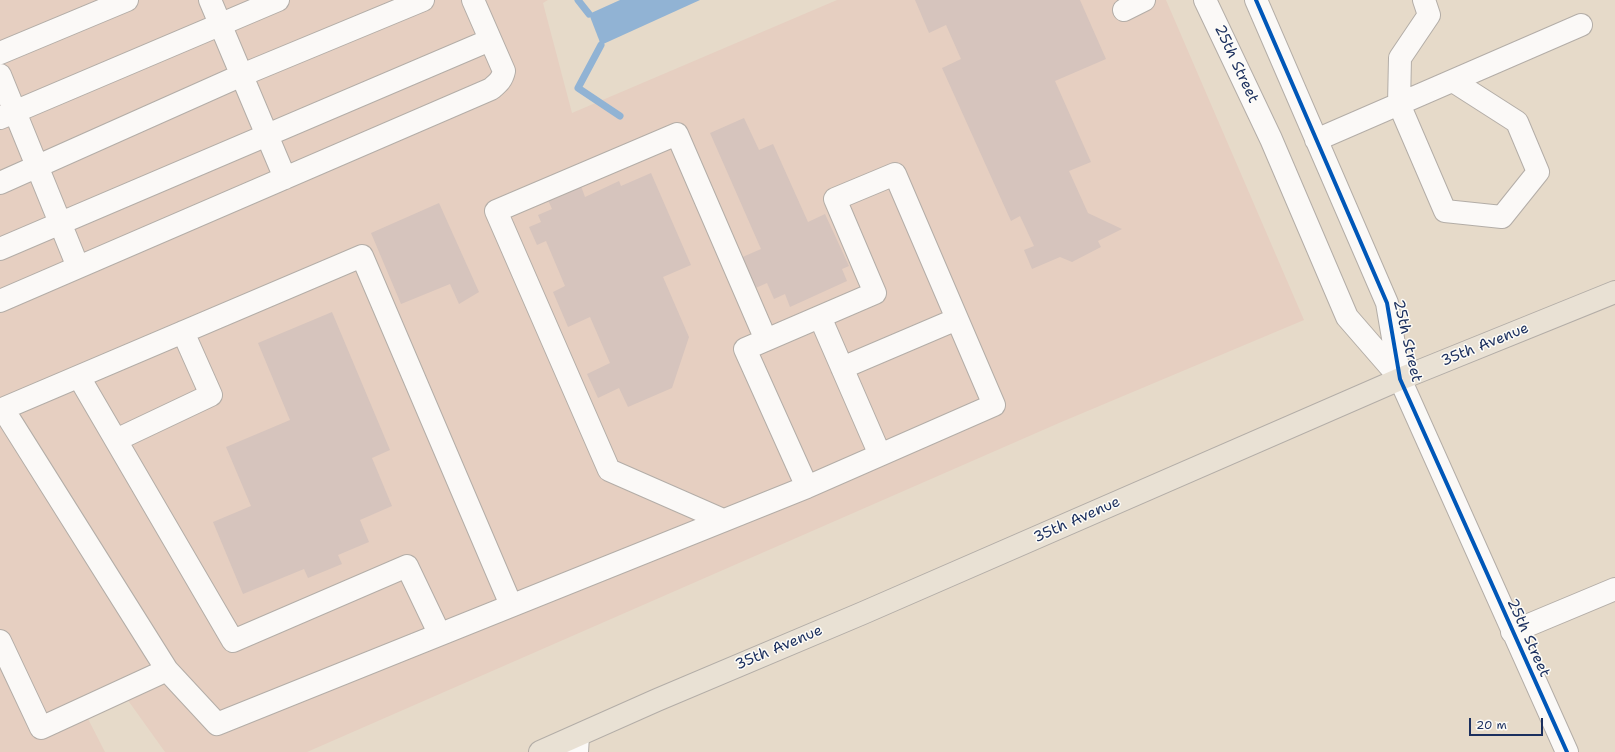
<!DOCTYPE html>
<html>
<head>
<meta charset="utf-8">
<style>
  body { margin:0 }
  #map { position:relative; width:1615px; height:752px; overflow:hidden; background:#e6dac9; font-family:"Shantell Sans",sans-serif }
  canvas { display:block }
  .scale { position:absolute; left:1469px; top:718px; width:74px; height:18px; box-sizing:border-box; border:2px solid #1b2f5e; border-top:0; padding-left:5px; font-size:12px; line-height:14px; white-space:nowrap; color:#1b2f5e; -webkit-text-stroke:3px #fdfcf7; paint-order:stroke }
</style>
</head>
<body>
<div id="map">
<canvas width="1615" height="752"></canvas>
<div class="scale">20 m</div>
</div>
<script>
const context = document.querySelector('canvas').getContext('2d');
context.lineJoin = 'round';
function fillPath(path, color) { context.fillStyle = color; context.fill(path, 'evenodd'); }
function trace(path, color, width, dash) { context.strokeStyle = color; context.lineWidth = width; context.lineCap = dash ? 'butt' : 'round'; context.setLineDash(dash || []); context.stroke(path); }
function drawText(font, color, halo, rows, align = 'center') {
  context.font = font + ' "Shantell Sans",sans-serif'; context.lineWidth = 3; context.setLineDash([]); context.textBaseline = 'middle'; context.strokeStyle = halo; context.fillStyle = color; for (const [text, x, y, turn = 0] of rows) {
    context.save(); context.translate(x, y); context.rotate((+turn || 0) * Math.PI / 180); context.textAlign = isNaN(turn) ? turn : align; if (halo) context.strokeText(text, 0, 0); context.fillText(text, 0, 0); context.restore();
  }
}
const built = new Path2D(`
  M0 0H548L543 3 572 113 837 0H1166L1304 320 1059 423 307 752H165L127 699 86 715 105 752H0Z`);
const water = new Path2D(`
  M620 0H700L601 45 589 14Z`);
const stream = new Path2D(`
  M578 0 589 14
  M601 45 578 88 620 116`);
const building = new Path2D(`
  M915 0H1080L1106 59 1055 81 1091 162 1069 171 1088 213 1122 229 1098 241 1101 247 1072 262 1060 257 1032 269 1024 250 1034 246 1020 216 1011 221 942 68 961 59 946 25 929 33Z
  M744 118 759 150 773 144 808 222 825 214 849 266 842 269 847 281 790 307 785 294 774 299 767 283 751 290 738 259 761 249 710 133Z
  M651 173 691 265 663 277 689 337 672 388 628 407 619 388 598 398 587 374 610 363 590 317 568 327 553 292 565 286 546 241 537 245 529 227 541 222 538 215 552 209 548 200 581 186 585 197 619 181 621 186Z
  M439 203 479 292 459 304 450 284 401 304 371 233Z
  M332 312 390 450 372 458 392 506 360 520 369 542 338 555 342 564 308 578 304 569 243 594 213 522 251 506 226 447 290 420 258 343Z`);
const minor = new Path2D(`
  M210 0 285 178
  M1205 0 1271 139 1347 317 1400 378
  M1256 0 1387 303 1400 379 1567 752
  M1424 0 1429 15 1400 58 1399 104 1445 211 1502 217 1538 172 1517 122 1453 81
  M1124 10 1144 0
  M0 53 127 0
  M0 75 78 267
  M0 118 278 0
  M1316 140 1581 25
  M0 183 242 75 423 0
  M0 249 490 40
  M0 301 491 89C498 83 502 80 504 71L473 0
  M820 317 880 455
  M842 368 957 319
  M79 377 233 641 407 566 439 633
  M3 409 167 670 217 724 807 487 994 405 895 174 835 199 875 293 745 349 807 487
  M0 410 362 256 511 605
  M116 440 211 395 183 332
  M723 520 609 470 496 211 677 134 766 340
  M1512 632 1615 589
  M0 641 41 728 167 670
  M577 752 578 736`);
const major = new Path2D(`
  M540 752 657 700 863 613 1400 379 1615 292`);
const cycleway = new Path2D(`
  M1256 0 1387 303 1400 379 1567 752`);
const streetNames = [
  ["25th Street",1236,64,65],
  ["25th Street",1407,341,77],
  ["35th Avenue",1485,345,-22],
  ["35th Avenue",1077,520,-24],
  ["25th Street",1528,638,66],
  ["35th Avenue",779,648,-23]
];
fillPath(built, '#e6cfc1');
fillPath(water, '#91b3d4');
trace(stream, '#91b3d4', 7);
fillPath(building, '#d6c4bd');
trace(minor, '#b3ada7', 24);
trace(major, '#b3ada7', 24);
trace(minor, '#fbf9f7', 22);
trace(major, '#e9e1d4', 22);
trace(cycleway, '#0057b8', 4);
drawText('15px', '#1b2f5e', '#fdfcf7', streetNames);
</script>
</body>
</html>
